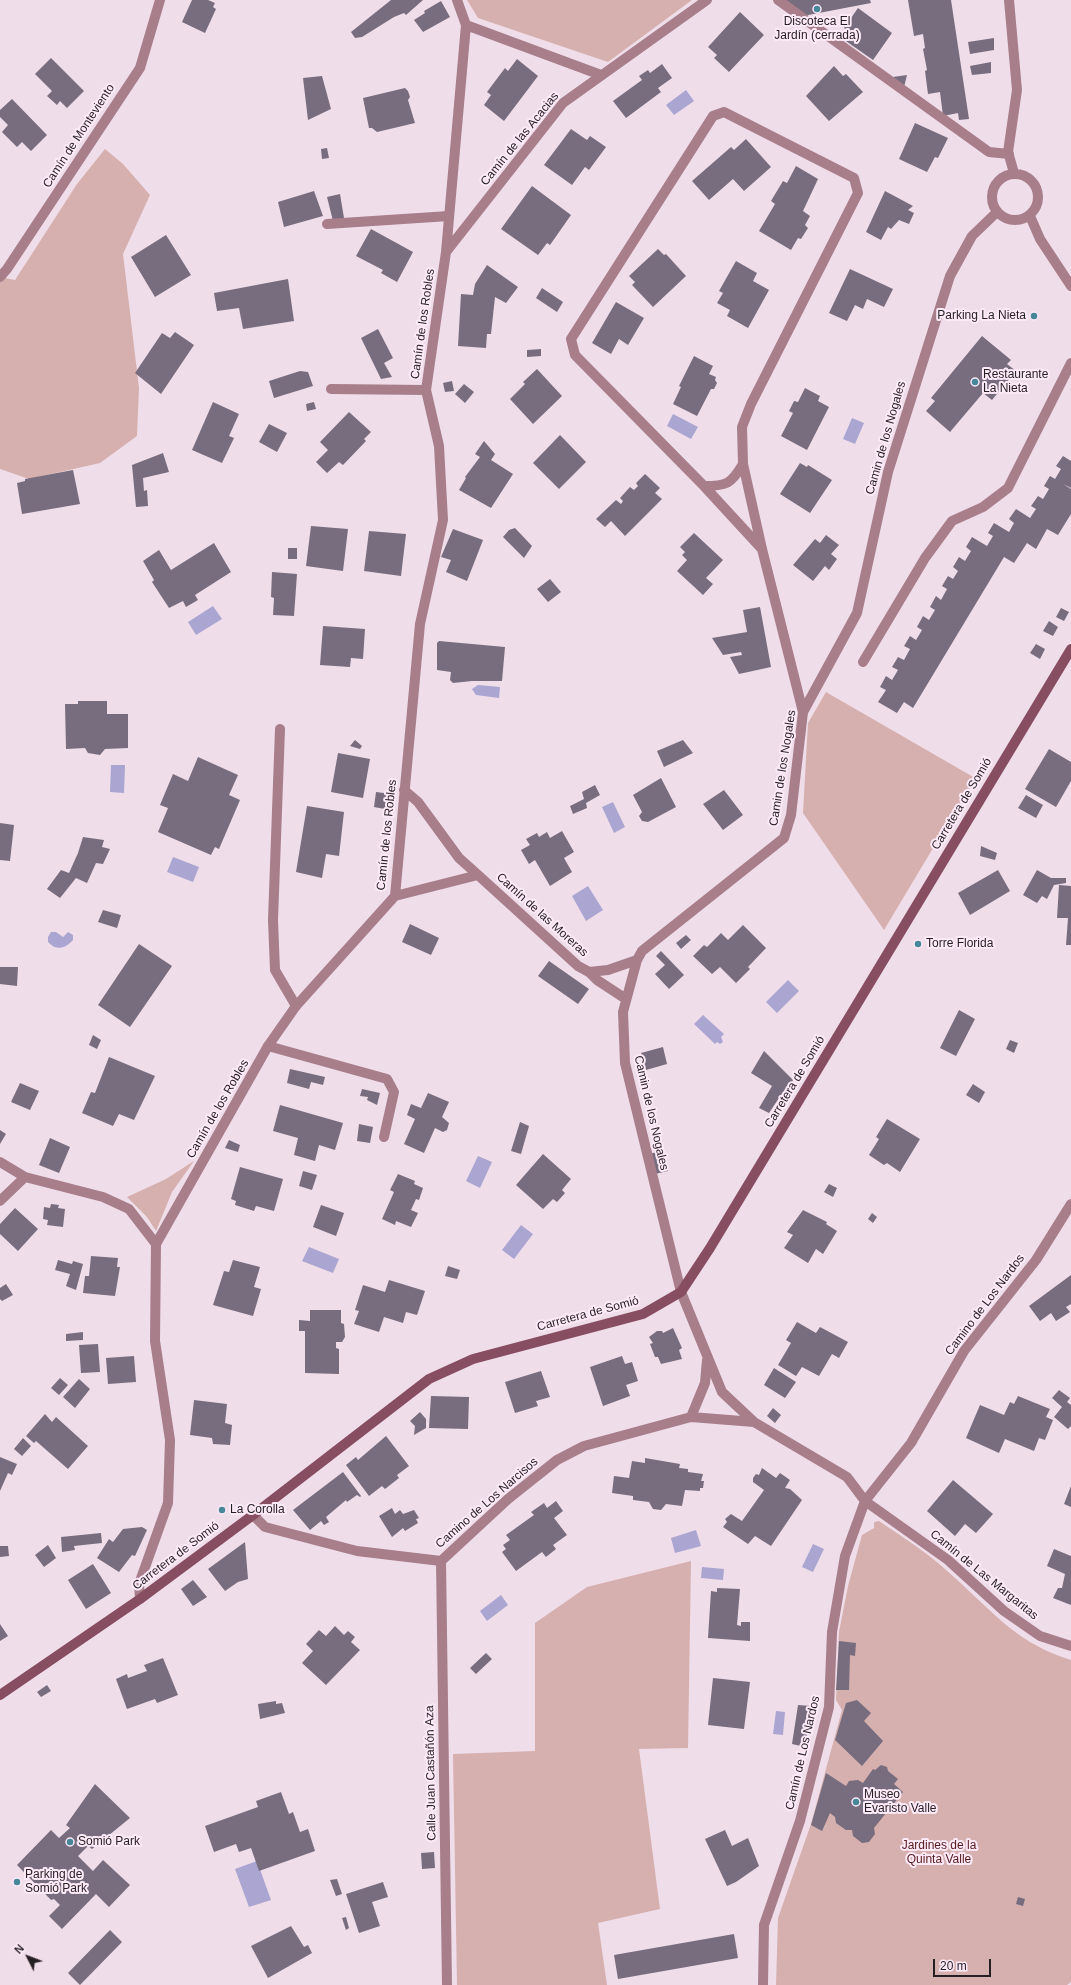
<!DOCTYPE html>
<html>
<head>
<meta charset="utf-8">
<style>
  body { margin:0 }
  #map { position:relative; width:1071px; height:1985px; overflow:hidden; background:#f0ddea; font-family:Helvetica,sans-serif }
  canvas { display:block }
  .north { position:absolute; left:8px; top:1937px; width:40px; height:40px; -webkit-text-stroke:3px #fdeaf8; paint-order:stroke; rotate:312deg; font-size:11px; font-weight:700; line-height:16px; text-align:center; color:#251e23 }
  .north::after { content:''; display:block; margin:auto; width:14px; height:18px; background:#251e23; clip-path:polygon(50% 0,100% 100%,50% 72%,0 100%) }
  .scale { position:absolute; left:933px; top:1959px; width:58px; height:18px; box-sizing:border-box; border:2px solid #251e23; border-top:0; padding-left:5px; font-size:12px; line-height:14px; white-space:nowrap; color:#251e23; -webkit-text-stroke:3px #fdeaf8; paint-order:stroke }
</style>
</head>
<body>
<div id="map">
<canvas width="1071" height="1985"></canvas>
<div class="north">N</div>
<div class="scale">20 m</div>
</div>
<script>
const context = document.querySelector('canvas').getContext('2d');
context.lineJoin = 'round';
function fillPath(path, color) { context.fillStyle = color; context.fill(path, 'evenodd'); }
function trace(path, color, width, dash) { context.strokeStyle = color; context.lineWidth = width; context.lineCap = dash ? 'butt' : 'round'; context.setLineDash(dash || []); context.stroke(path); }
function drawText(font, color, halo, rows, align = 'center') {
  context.font = font + ' Helvetica,sans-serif'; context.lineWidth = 4; context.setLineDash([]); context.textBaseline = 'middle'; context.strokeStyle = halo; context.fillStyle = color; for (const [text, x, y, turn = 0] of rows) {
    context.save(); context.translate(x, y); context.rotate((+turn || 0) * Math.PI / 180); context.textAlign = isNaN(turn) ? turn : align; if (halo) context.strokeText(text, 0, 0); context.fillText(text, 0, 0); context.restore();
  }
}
const green = new Path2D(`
  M467 0H692L608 62 478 18Z
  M105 149 123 164 150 195 123 254 139 388 137 436 100 463 29 479 0 469V277L15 280 77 184Z
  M826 692 975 778 884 930 803 813 808 723Z
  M194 1161 172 1192 156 1231 147 1217 127 1197 166 1179Z
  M879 1521C906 1539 932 1556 955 1578 994 1613 1018 1644 1071 1660V1982L1067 1985H776L778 1918 811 1824 842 1710 836 1700 839 1632 848 1586 862 1535 874 1528V1522Z
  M691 1561 688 1748 639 1749 660 1909 598 1923 607 1985H457L453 1754 535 1751V1623L587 1587Z`);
const water = new Path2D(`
  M686 90 694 101 674 115 666 105Z
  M673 414 698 427 691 439 667 426Z
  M852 418 864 423 855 444 843 439Z
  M213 606 222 619 196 635 188 622Z
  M478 685 500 687 499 698 476 695 472 689Z
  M111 765H125L124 793 110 792Z
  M613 802 625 827 614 833 602 807Z
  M173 857 199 867 193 882 167 872Z
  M588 886 603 910 586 921 572 896Z
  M51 932H56L63 937 68 932 73 935V940C65 949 56 951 48 942V937Z
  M788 980 799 991 777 1013 766 1002Z
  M703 1015 724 1034 721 1037 723 1042 720 1044 717 1042 715 1044 694 1024Z
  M478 1156 492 1162 480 1188 466 1181Z
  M521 1225 533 1234 514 1259 502 1250Z
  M309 1247 339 1259 333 1273 302 1261Z
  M696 1530 701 1546 675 1553 671 1538Z
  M813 1544 824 1549 813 1572 802 1567Z
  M702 1567 724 1569 723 1580 701 1578Z
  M501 1595 508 1605 487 1621 480 1611Z
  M776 1711 785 1712 783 1735 773 1734Z
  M257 1861 271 1900 249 1907 235 1869Z`);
const building = new Path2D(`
  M192 0H208L215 3 213 7 216 9 205 33 182 22Z
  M391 0H423L406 15 404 13 394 17 362 37 355 38 351 32Z
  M782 0H870L871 3 803 16Z
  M908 0H951L969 119 959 120 958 113 943 116 940 92 928 94 925 71 927 70 923 49 925 48 923 34 914 36Z
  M441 1 450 17 423 32 414 20 425 13 424 11Z
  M858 8 892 33 873 60 843 39 849 31 844 28Z
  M740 12 764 35 729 72 714 58 717 55 708 47Z
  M994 38V50L970 54 968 42Z
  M51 58 84 91 67 108 60 101 57 105 47 96 52 91 35 74Z
  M517 59 538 76 504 121 484 105 491 95 487 92 505 68 508 71Z
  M991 62V73L972 75 970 66Z
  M662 64 672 78 658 88 661 92 626 118 613 101 642 80 639 76 648 70 650 73Z
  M834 66 843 76 846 74 863 92 829 121 806 96Z
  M907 75 904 87 893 77Z
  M322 76 331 109 308 120 303 78Z
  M405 88 408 91 410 97 408 100 415 123 377 132 372 128H369L363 98Z
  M12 99 47 135 31 151 22 142 17 147 2 132 8 125 0 117V110Z
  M915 123 948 138 938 158 935 157 927 172 899 159Z
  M571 129 587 140 590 136 606 147 589 170 585 167 572 185 544 165Z
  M746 139 771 167 744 191 733 179 709 200 692 181 731 147 734 150Z
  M327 148 329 158 322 159 321 149Z
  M796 166 818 179 803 211 810 216 805 225 808 228 801 239 798 238 791 250 759 231 775 204 771 201 783 181 787 183Z
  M532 186 571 215 550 245 547 243 538 255 501 229Z
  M314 191 323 216 284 227 278 202Z
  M885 191 913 206 908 210 914 213 909 224 899 220 891 229 888 227 881 240 866 232Z
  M340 194 344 218 333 221 327 197Z
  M371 229 413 252 397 282 381 273 383 270 356 256Z
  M166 235 191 275 155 297 131 257Z
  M658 249 664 255 666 254 686 276 653 307 632 285 635 282 629 276Z
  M736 261 757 273 753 281 769 290 748 328 727 316 730 310 717 303 723 293 719 291Z
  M487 265 518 287 506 303 495 297 491 334H487L486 348 458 346 461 294 473 295 475 284Z
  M850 269 893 289 884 307 867 299 863 309 855 305 847 321 829 313Z
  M288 279 294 321 243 329 239 308 217 311 214 293Z
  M542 288 563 302 557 312 536 298Z
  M616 302 644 318 628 345 619 339 611 354 592 343Z
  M378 329 393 358 384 363 392 377 381 379 361 338Z
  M175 332 194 345 161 394 135 373 162 333 170 338Z
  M982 336 1011 360 1007 364 1016 371 992 400 983 393 950 432 926 411 935 401 931 398Z
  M541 349V356L527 357V350Z
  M694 356 713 366 709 374 716 377 715 380 717 383 714 389H711L697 416 673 404 681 387 679 386Z
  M537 369 562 396 533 424 510 399 525 384 523 382Z
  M300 371 308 372 313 386 274 398 269 381Z
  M452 381 454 391 445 392 443 383Z
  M464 384 474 392 465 403 455 394Z
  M805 388 820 396 818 401 829 407 807 450 781 436 793 413 789 411 794 401 798 402Z
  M213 402 239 414 229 436 234 438 222 463 192 450Z
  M314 402 316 409 307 411 306 404Z
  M349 412 371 432 364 439 366 441 343 465 339 462 327 473 316 462 328 450 320 442Z
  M269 424 287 433 277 452 259 442Z
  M560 435 586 462 559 489 533 463Z
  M484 441 495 454 491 460 513 474 491 508 459 490 466 478 465 477 480 457 475 454Z
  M163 453 169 472 143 478 144 491 147 490 148 506 136 507 132 465Z
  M1063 456 1071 461V488L1063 484 1071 489V514L1058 535 1047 529 1036 549 1027 543 1014 563 1004 557 913 708 904 702 897 713 878 702 886 690 880 687 886 676 892 680 898 670 892 667 898 657 904 660 910 649 904 646 910 636 916 640 922 630 917 627 923 616 929 620 935 610 930 607 936 596 941 600 947 589 942 586 948 576 953 579 958 571 953 567 959 557 965 561 971 551 966 547 972 537 987 546 993 536 988 533 994 523 1009 532 1014 523 1009 519 1016 509 1030 518 1036 509 1031 506 1038 496 1043 499 1049 489 1044 486 1050 476 1055 479 1061 469 1056 466Z
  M800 463 807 467 808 465 832 480 810 513 780 494Z
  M73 470 80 504 22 514 17 483 25 481V479Z
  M645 474 660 488 655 493 662 499 625 536 611 521 605 527 596 519 616 500 621 504 623 501 620 498 630 487 634 490 638 486 636 483Z
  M311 526 348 529 343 571 306 566Z
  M515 528 532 546 524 558 503 537 509 530Z
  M453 529 483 540 467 581 446 572 451 560 441 557Z
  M369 531 406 534 401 576 364 571Z
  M694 533 723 560 706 578 713 584 703 595 677 571 687 560 682 555 685 552 680 547Z
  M826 535 839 545 831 554 837 559 829 570 825 566 813 581 793 565 815 539 820 543Z
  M214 543 231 572 195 595 198 600 186 607 183 601 169 608 152 582 154 580 143 561 159 550 171 570Z
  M288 548H297V559H288Z
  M272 572 297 574 294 616 273 615 274 598 271 597Z
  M550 579 561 592 548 602 537 589Z
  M760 607 771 667 739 674 730 657 742 655 741 652 723 655 712 638 747 632 743 610Z
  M1061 608 1069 612 1064 621 1056 617Z
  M1049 621 1058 627 1053 636 1043 631Z
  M323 626 365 629 363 659 351 658 350 667 320 665Z
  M439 641 505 647 502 681H472L453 683 450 680 451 672 437 670V643Z
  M1036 644 1045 649 1040 659 1030 653Z
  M78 701H107V714H128V748L105 749 100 755 88 753 85 748 66 749 65 704H78Z
  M355 740 362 746 360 749 350 746Z
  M683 740 693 753 664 767 657 751Z
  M1049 749 1071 762V781L1056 807 1025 789Z
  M338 753 370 759 363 798 331 792Z
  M198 757 238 775 229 795 240 800 219 849 215 847 211 855 158 832 168 808 160 805 173 774 188 781Z
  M661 778 676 807 648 822 642 821 639 816 642 812 633 795Z
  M595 785 600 795 586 803 587 808 573 814 570 806 584 799 582 792Z
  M724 790 743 815 723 830 703 804Z
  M376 792 392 794 390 810 374 807Z
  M1026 795 1043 805 1036 818 1018 808Z
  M307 806 344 812 339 856 326 854 322 878 296 872Z
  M0 823 14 825 10 861 0 860Z
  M562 831 574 852 564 858 572 872 550 886 535 860 529 864 521 850 530 845 526 839 537 833 539 837 547 832 550 838Z
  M83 837 104 840 102 847 110 849 103 864 96 863 87 883 76 878 60 898 47 889 61 870 69 873 78 853Z
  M981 846 997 853 995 860 980 856Z
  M998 870 1010 891 970 915 958 893Z
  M1037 870 1051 878H1066V883L1054 885 1047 899 1042 896 1037 903 1023 895Z
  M1059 885 1071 886V945H1066L1068 918H1057Z
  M103 910 121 915 117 928 98 922Z
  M410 924 439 938 431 955 402 942Z
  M743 925 766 948 748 967 750 969 736 983 720 967 712 974 693 956 704 945 707 947 721 933 728 940Z
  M686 935 691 940 681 949 676 943Z
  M139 944 172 966 130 1027 98 1005Z
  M661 951 684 975 669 989 655 974 665 965 656 956Z
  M549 961 589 989 578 1004 538 976Z
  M0 967H18L17 986 0 984Z
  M959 1010 975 1019 956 1056 940 1048Z
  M93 1035 101 1040 97 1049 89 1045Z
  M1010 1040 1018 1043 1014 1053 1006 1049Z
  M663 1047 667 1064 646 1070 641 1053Z
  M764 1051 793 1080 786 1094 783 1092 769 1113 759 1108 772 1086 751 1073Z
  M109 1057 155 1076 134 1120 119 1114 113 1126 82 1113 91 1092 95 1093Z
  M290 1069 325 1077 323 1085 311 1082 309 1089 287 1083Z
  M20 1083 39 1091 30 1110 11 1102Z
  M973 1084 985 1092 979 1103 966 1095Z
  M362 1089 380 1093 377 1105 367 1100 368 1097 360 1096Z
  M428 1093 449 1102 442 1117 449 1123 447 1130 443 1132 435 1128 424 1153 404 1144 415 1119 407 1115 411 1104 421 1108Z
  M280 1105 343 1123 335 1150 319 1145 315 1161 294 1155 298 1138 273 1131Z
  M887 1119 920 1139 900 1172 887 1163 884 1165 869 1155 879 1139 876 1137Z
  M520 1122 529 1126 521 1154 511 1151Z
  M359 1124 373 1127 370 1143 357 1141Z
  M0 1130 6 1134 0 1144Z
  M50 1138 70 1147 59 1173 39 1165Z
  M229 1140 240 1145 238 1152 225 1148Z
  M657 1152 659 1158 663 1156 668 1171 655 1174 649 1154Z
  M543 1154 571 1179 562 1190 565 1193 557 1202 553 1199 543 1209 516 1185Z
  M240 1167 283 1179 274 1211 256 1206 254 1211 235 1205 236 1201 231 1199Z
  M303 1171 317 1175 312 1190 299 1186Z
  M398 1174 415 1181 414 1184 423 1188 419 1200 416 1199 411 1210 418 1213 411 1227 396 1221 395 1225 382 1219 394 1192 390 1190Z
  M829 1184 837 1188 833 1197 824 1192Z
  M51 1204 59 1205 58 1208 65 1209 63 1227 47 1225 48 1220 43 1219 44 1207 50 1208Z
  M321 1205 344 1213 336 1236 313 1227Z
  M15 1208 38 1229 18 1251 0 1234V1224Z
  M803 1210 827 1222 826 1224 837 1231 823 1254 816 1249 808 1263 784 1248 793 1235 787 1232Z
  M872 1213 877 1217 873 1223 868 1219Z
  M91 1256 118 1258 117 1267H120L115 1296 83 1293 85 1276H89Z
  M58 1260 72 1264 73 1261 83 1264 76 1290 66 1286 70 1274 55 1270Z
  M233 1260 260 1267 254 1287 261 1289 253 1316 213 1305 224 1271 229 1272Z
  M448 1266 460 1270 457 1279 445 1276Z
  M1071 1275V1304L1066 1307 1070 1312 1056 1321 1051 1313 1040 1321 1029 1306Z
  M389 1280 425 1291 417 1315 406 1312 403 1323 384 1317 379 1332 354 1324 359 1311 355 1310 363 1285 385 1292Z
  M6 1284 13 1295 2 1301 0 1299V1288Z
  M310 1310H341V1323L344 1324 345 1337 342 1342H336V1348L339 1349V1374L305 1373V1331H299V1320L310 1321Z
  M797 1322 816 1333 820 1327 848 1342 839 1358 832 1354 819 1376 802 1367 796 1376 778 1365 791 1343 786 1340Z
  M673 1328 682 1348 679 1350 682 1359 661 1364 658 1357H655L650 1344 653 1343 649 1337 657 1331H662L663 1333Z
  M83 1332V1340L66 1341V1334Z
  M98 1344 100 1372 81 1373 79 1345Z
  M134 1356 136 1382 108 1384 106 1358Z
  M622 1356 625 1364 632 1362 638 1381 626 1385 630 1396 603 1406 590 1367Z
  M774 1368 796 1382 785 1398 764 1385Z
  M541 1371 550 1397 536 1401 538 1406 515 1413 505 1382Z
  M60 1378 68 1385 59 1395 51 1388Z
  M79 1379 90 1389 75 1408 63 1397Z
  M1059 1390 1070 1398 1067 1402 1071 1405V1426L1068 1429 1054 1417 1062 1407 1052 1398Z
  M431 1396 469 1397 468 1429 429 1428Z
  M1018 1396 1050 1409 1046 1417 1053 1420 1045 1440 1039 1438 1034 1451 1005 1439 999 1453 966 1438 980 1405 1004 1415 1010 1402 1014 1404Z
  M194 1400 227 1404 225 1423 232 1425 230 1445 213 1444 212 1438 190 1435Z
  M773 1408 781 1415 775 1423 767 1416Z
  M420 1412 426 1419V1428L414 1435 415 1426 410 1421Z
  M45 1414 52 1422 56 1417 88 1446 68 1469 36 1441 34 1443 26 1436Z
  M386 1436 409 1466 397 1475 399 1478 385 1489 382 1486 369 1496 346 1465 356 1457 358 1460Z
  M23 1438 31 1446 22 1456 14 1449Z
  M0 1457 17 1464 12 1475 8 1473 0 1491Z
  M645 1458 680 1464 679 1468 688 1469V1472L703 1474 701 1481H704L703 1488H700V1491L685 1490 682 1506 666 1504 661 1510 653 1509 649 1502 633 1500V1496L612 1493 614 1476 629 1478 632 1461 645 1463Z
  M762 1468 776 1478 780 1473 790 1480 785 1488 790 1489 802 1500 771 1546 755 1536 748 1544 723 1527 727 1522 725 1519 731 1514 742 1521 764 1490 753 1482V1478L756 1474 759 1475Z
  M343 1472 361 1496 360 1497 357 1495 347 1502 346 1500 326 1517 329 1522 324 1525 321 1521 310 1530 293 1510Z
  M953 1480 993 1514 976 1533 965 1524 955 1536 927 1511Z
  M1071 1486V1507L1064 1504Z
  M556 1501 563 1511 554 1518 567 1535 553 1545 556 1549 546 1557 542 1552 516 1571 502 1552 506 1549 503 1545 510 1540 506 1535 534 1515 531 1512 544 1503 547 1508Z
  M392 1508 395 1514 400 1510 403 1514 414 1510 419 1518 416 1519 418 1523 405 1531 403 1528 392 1537 379 1516Z
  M142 1527 147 1530 135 1556 132 1555 119 1572 97 1558 109 1539 113 1542 123 1529Z
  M101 1533 102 1543 74 1546 75 1550 62 1552 61 1537Z
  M245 1542 248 1579 238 1582 225 1591 208 1569Z
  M48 1545 56 1558 44 1567 35 1555Z
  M0 1546H8L9 1556 0 1557Z
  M1054 1549 1071 1556V1605L1053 1598 1058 1588H1062L1065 1574 1047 1566Z
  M93 1564 111 1593 86 1609 68 1580Z
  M193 1580 207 1597 193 1606 181 1589Z
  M717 1588 740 1589 737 1625 741 1626V1622H750V1641L708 1638 711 1591 717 1592Z
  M0 1624 8 1636 0 1641Z
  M335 1626 344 1635 348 1631 355 1637 351 1642 360 1650 326 1685 302 1663 313 1651 306 1644 319 1630 326 1636Z
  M839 1641 856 1643 855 1656 850 1655 849 1690H836Z
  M486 1653 492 1659 476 1674 470 1668Z
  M163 1658 178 1695 157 1703 155 1699 127 1709 116 1679 127 1674 128 1678 147 1671 144 1665Z
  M713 1678 750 1682 744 1729 708 1725Z
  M47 1685 51 1691 41 1697 37 1692Z
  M857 1700 871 1713 864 1721 883 1741 862 1766 835 1740 846 1703Z
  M276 1701V1704L282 1703 285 1713 260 1719 258 1704Z
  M798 1705 811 1706 805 1747 792 1744Z
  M881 1765 887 1767 888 1771 898 1779 894 1784 903 1792 874 1828 875 1834 869 1842 862 1843 853 1836 852 1830H846L836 1823 835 1817 830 1813 822 1831 811 1825 826 1773 846 1786 849 1781 858 1780 863 1783 873 1769 875 1770Z
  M95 1784 130 1818 92 1849 88 1846 78 1856 93 1871 103 1860 130 1885 109 1907 96 1894 62 1929 49 1916 60 1905 54 1899 51 1900 17 1865 51 1830 59 1838 70 1828 66 1825Z
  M281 1792 289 1814 293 1812 300 1832 308 1829 315 1851 259 1871 251 1848 239 1852 236 1844 214 1852 205 1826 258 1807 256 1801Z
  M725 1830 732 1846 748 1838 759 1866 736 1882 727 1886 705 1839Z
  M434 1852 435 1868 422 1869 421 1853Z
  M337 1879 342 1894 336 1896 330 1880Z
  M383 1882 388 1897 372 1902 380 1926 359 1933 346 1894Z
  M1018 1897 1025 1899 1023 1906 1016 1904Z
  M346 1917 349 1928 346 1930 342 1918Z
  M291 1926 304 1947 308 1945 312 1953 268 1978 251 1946Z
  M110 1930 122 1942 80 1985 68 1973Z
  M734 1934 738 1958 618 1979 614 1955Z`);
const lane = new Path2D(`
  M327 224 449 216
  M704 486C727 486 731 484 743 464
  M762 549 704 486 575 355 571 339 713 116 724 112 854 178 858 193 751 404 742 427 743 464 762 549 803 712
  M863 662 925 558 952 521 983 507 1008 488 1071 363
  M280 729 273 920 275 970 296 1006
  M268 1046 387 1079 394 1092 384 1137`);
const street = new Path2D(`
  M778 0 989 152 1009 154
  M1009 0 1017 90 1008 152 1014 173
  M466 25 601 75
  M992 197a23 23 0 1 1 46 0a23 23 0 1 1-46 0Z
  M997 212 972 236 950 276 888 472 857 613 803 712 791 815 784 838 642 951 637 960 623 1012 625 1063 681 1292 722 1392 754 1422 847 1477 865 1501 948 1560 1004 1611 1040 1636 1071 1646
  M1030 216 1040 239 1071 286
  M446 252 563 103 707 0
  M0 277 7 269 140 68 160 0
  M331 389 426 390
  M404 790 418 802 459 858 478 875
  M395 896 478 875 578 966 589 972 608 970 637 960
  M589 972 597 980 626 999
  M0 1162 25 1177 103 1197 129 1209 156 1244
  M0 1201 25 1177
  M691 1417 705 1383 707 1360
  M253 1515 265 1527 357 1551 441 1561 508 1499 557 1460 584 1446 691 1417 754 1422
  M441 1561 447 1985
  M140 1599 139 1584 168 1503 170 1440 155 1341 156 1244 268 1046 296 1006 395 896 420 624 443 520 439 446 426 390 446 252 466 25 457 0
  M763 1985 764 1925 800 1821 829 1707 832 1632 845 1556 865 1501 911 1443 964 1351 1036 1260 1071 1204`);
const secondary = new Path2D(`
  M0 1695 140 1599 253 1515 429 1379 473 1359 643 1314 681 1292 710 1248 1071 649`);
const markers = [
  [817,9,4,"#47879a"],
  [1034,316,4,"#47879a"],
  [975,382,4,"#47879a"],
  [918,944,4,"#47879a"],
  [222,1510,4,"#47879a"],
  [856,1802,4,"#47879a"],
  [70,1842,4,"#47879a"],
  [17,1882,4,"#47879a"]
];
const poiNames = [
  ["Discoteca El",817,22,"center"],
  ["Jardín (cerrada)",817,36,"center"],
  ["Parking La Nieta",1026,316,"right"],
  ["Restaurante",983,375],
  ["La Nieta",983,389],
  ["Torre Florida",926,944],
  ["La Corolla",230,1510],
  ["Museo",864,1795],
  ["Evaristo Valle",864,1809],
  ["Somió Park",78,1842],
  ["Parking de",25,1875],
  ["Somió Park",25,1889]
];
const streetNames = [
  ["Camín de Monteviento",79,136,-57],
  ["Camín de las Acacias",520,139,-51],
  ["Camín de los Robles",423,324,-82],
  ["Camin de los Nogales",886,438,-74],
  ["Camin de los Nogales",783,768,-81],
  ["Carretera de Somió",962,804,-59],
  ["Camín de los Robles",387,835,-84],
  ["Camín de las Moreras",542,915,42],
  ["Carretera de Somió",795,1082,-59],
  ["Camín de los Robles",218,1109,-60],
  ["Camin de los Nogales",651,1113,77],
  ["Camino de Los Nardos",985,1305,-53],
  ["Carretera de Somió",588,1314,-15],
  ["Camino de Los Narcisos",487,1503,-41],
  ["Carretera de Somió",176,1556,-37],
  ["Camín de Las Margaritas",984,1575,39],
  ["Camín de Los Nardos",803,1753,-77],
  ["Calle Juan Castañón Aza",431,1773,-91]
];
const parkNames = [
  ["Jardines de la",939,1846],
  ["Quinta Valle",939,1860]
];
fillPath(green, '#d6b0ae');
fillPath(water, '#aaa6d1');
fillPath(building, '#776d7e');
trace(lane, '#a77e8a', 10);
trace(street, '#a77e8a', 10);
trace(secondary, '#874d60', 10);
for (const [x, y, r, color] of markers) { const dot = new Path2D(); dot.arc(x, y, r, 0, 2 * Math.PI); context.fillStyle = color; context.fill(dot); trace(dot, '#fdeaf8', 1.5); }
drawText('12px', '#251e23', '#fdeaf8', poiNames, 'left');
drawText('12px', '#251e23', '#fdeaf8', streetNames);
drawText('12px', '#571a1c', '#fdeaf8', parkNames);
</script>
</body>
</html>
